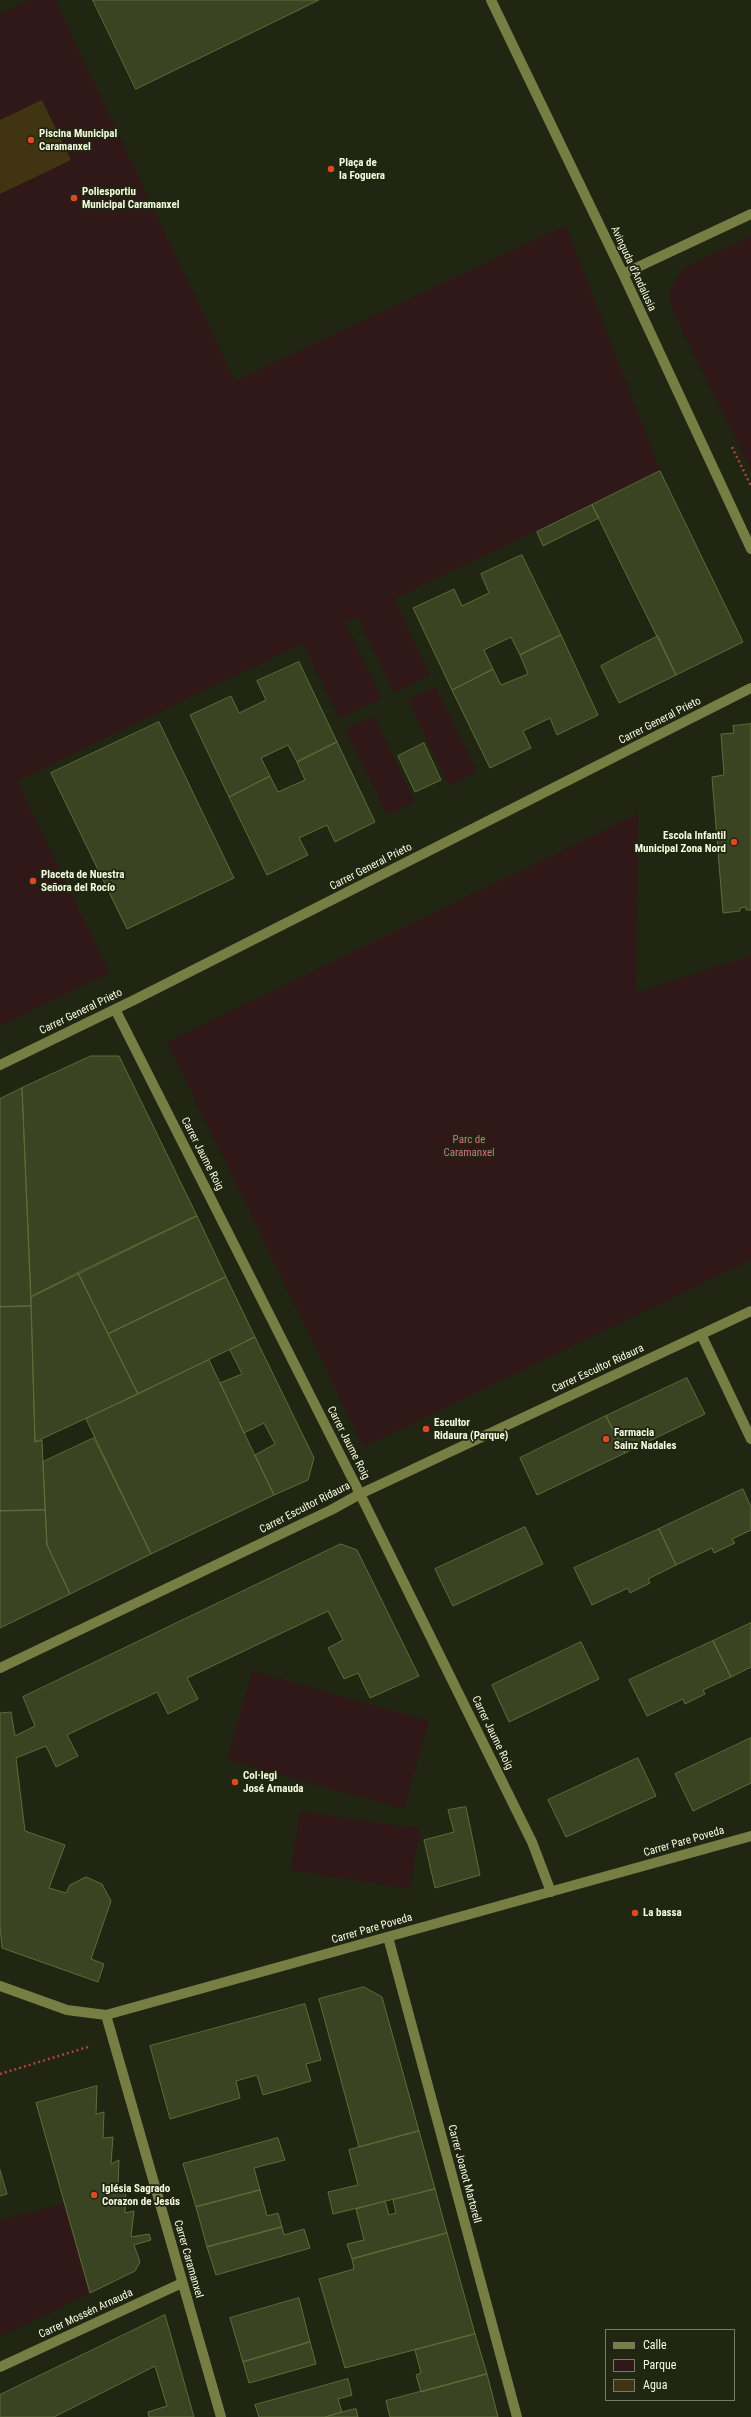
<!DOCTYPE html>
<html>
<head>
<meta charset="utf-8">
<style>
  body { margin:0 }
  #map { position:relative; width:751px; height:2417px; overflow:hidden; background:#212613; font-family:"Roboto Condensed",sans-serif }
  canvas { display:block }
  .legend { position:absolute; left:605px; top:2329px; width:130px; height:72px; box-sizing:border-box; background:#212613; border:1px solid #757b64; margin:0; padding:5px 7px; list-style:none; font-size:12px; color:#f4fadd }
  .legend li { display:flex; align-items:center; gap:8px; height:20px }
  .legend b { width:20px; border:1px solid #757b64 }
</style>
</head>
<body>
<div id="map">
<canvas width="751" height="2417"></canvas>
<ul class="legend">
<li><b style="height:5px;background:#777e44"></b>Calle</li>
<li><b style="height:11px;background:#2f1817"></b>Parque</li>
<li><b style="height:11px;background:#403412"></b>Agua</li>
</ul>
</div>
<script>
const context = document.querySelector('canvas').getContext('2d');
context.lineJoin = 'round';
function fillPath(path, color) { context.fillStyle = color; context.fill(path, 'evenodd'); }
function trace(path, color, width, dash) { context.strokeStyle = color; context.lineWidth = width; context.lineCap = dash ? 'butt' : 'round'; context.setLineDash(dash || []); context.stroke(path); }
function drawText(font, color, halo, rows, align = 'center') {
  context.font = font + ' "Roboto Condensed",sans-serif'; context.lineWidth = 3.5; context.setLineDash([]); context.textBaseline = 'middle'; context.strokeStyle = halo; context.fillStyle = color; for (const [text, x, y, turn = 0] of rows) {
    context.save(); context.translate(x, y); context.rotate((+turn || 0) * Math.PI / 180); context.textAlign = isNaN(turn) ? turn : align; if (halo) context.strokeText(text, 0, 0); context.fillText(text, 0, 0); context.restore();
  }
}
const green = new Path2D(`
  M29 0H55L235 381 566 225 660 471 394 599 430 675 394 693 358 617 345 623 382 698 340 719 303 643 17 781 110 973 0 1026V14Z
  M751 236V471L671 307 670 290 685 267Z
  M436 687 477 772 449 786 408 700Z
  M374 716 415 802 387 815 345 730Z
  M638 814 636 993 751 956V1260L364 1447 167 1042Z
  M252 1671 429 1721 404 1809 227 1760Z
  M300 1811 420 1829 410 1889 291 1870Z
  M64 2203 90 2293 0 2337V2221Z`);
const water = new Path2D(`
  M42 100 71 160 0 194V120Z`);
const building = new Path2D(`
  M93 0H319L136 89Z
  M660 471 743 642 676 675 592 505Z
  M592 505 599 518 543 546 537 532Z
  M522 555 561 635 520 655 511 637 484 650 493 669 452 690 413 608 454 589 462 606 489 593 481 574Z
  M561 635 598 715 557 735 550 718 523 731 531 748 490 768 452 690 493 669 501 685 528 674 520 655Z
  M658 636 676 675 619 703 601 666Z
  M299 662 337 742 297 762 288 745 261 758 270 776 229 797 190 715 231 696 239 713 266 700 257 681Z
  M159 722 234 878 127 929 51 773Z
  M751 724V910H746V907L740 908V911L723 913 712 777 724 775 721 734 734 733 733 726Z
  M337 742 375 822 335 842 327 825 299 838 308 855 267 875 229 797 270 776 278 792 305 780 297 762Z
  M424 743 441 780 415 792 398 756Z
  M91 1056H119L197 1216 31 1297 22 1088Z
  M22 1088 31 1306 0 1307V1099Z
  M197 1216 226 1277 108 1334 78 1273Z
  M78 1273 138 1394 35 1442 31 1297Z
  M226 1277 255 1337 138 1394 108 1334Z
  M31 1306 35 1442 42 1440 45 1510 0 1511V1307Z
  M255 1337 314 1458 308 1480 274 1495 255 1455 275 1444 264 1423 244 1433 220 1383 242 1374 230 1350Z
  M209 1360 274 1495 151 1554 86 1419Z
  M687 1378 705 1414 625 1453 606 1416Z
  M606 1416 625 1453 537 1495 520 1458Z
  M94 1438 151 1554 70 1594 47 1545 43 1462Z
  M743 1489 751 1507V1530L732 1539 735 1543 714 1553 712 1548 676 1565 659 1529Z
  M45 1510 47 1545 70 1594 0 1628V1511Z
  M525 1527 543 1564 453 1606 435 1569Z
  M659 1529 676 1565 648 1579 650 1583 630 1593 628 1588 592 1605 574 1568Z
  M341 1544 357 1550 419 1676 370 1698 358 1673 344 1679 328 1648 343 1640 328 1611 187 1678 198 1699 168 1714 157 1692 67 1735 78 1756 56 1767 46 1746 16 1758 25 1831 65 1845 49 1888 66 1893 70 1885 86 1877 102 1884 111 1901 91 1959 104 1964 98 1982 2 1948 0 1927V1713L11 1712 15 1736 35 1726 23 1697Z
  M751 1623V1667L731 1677 713 1641Z
  M713 1641 731 1677 703 1690 705 1694 685 1704 683 1699 647 1716 629 1680Z
  M581 1642 599 1679 509 1722 492 1685Z
  M751 1738V1783L693 1811 675 1774Z
  M638 1758 656 1796 566 1837 548 1800Z
  M466 1807 480 1875 435 1888 424 1840 454 1832 448 1810Z
  M364 1987 382 1997 419 2131 359 2147 319 1999Z
  M305 2004 321 2060 306 2064 311 2081 263 2095 257 2075 236 2081 240 2098 170 2119 150 2046Z
  M97 2086 96 2114 104 2112 103 2138 113 2137 111 2164 119 2160 118 2188 126 2186 125 2213 134 2211 131 2237 149 2234 151 2240 134 2245 140 2262 135 2271 90 2293 36 2103Z
  M419 2131 435 2189 333 2214 328 2192 358 2185 349 2150Z
  M278 2138 285 2160 254 2168 260 2190 196 2207 183 2164Z
  M0 2170 7 2194 0 2196Z
  M435 2189 447 2233 352 2259 347 2244 364 2240 356 2209 385 2201 389 2215 396 2213 393 2200Z
  M260 2190 267 2216 278 2213 282 2227 207 2247 196 2207Z
  M282 2227 284 2235 304 2229 310 2248 216 2275 207 2247Z
  M447 2233 475 2334 345 2368 319 2279 354 2269 352 2259Z
  M299 2298 310 2342 243 2362 230 2318Z
  M165 2315 194 2417H149L148 2412 167 2406 155 2366 54 2417H0V2395Z
  M475 2334 487 2374 421 2392 416 2375 421 2373 415 2350Z
  M310 2342 316 2364 249 2383 243 2362Z
  M487 2374 498 2417H390L386 2401Z
  M348 2379 352 2395 338 2399 342 2412 325 2417H259L255 2405Z
  M356 2409 358 2417H325L342 2412Z`);
const path = new Path2D(`
  M732 447 751 486
  M0 2074 91 2046`);
const minor = new Path2D(`
  M491 0 623 274 751 549
  M623 274 751 214
  M115 1009 360 1494 532 1842 551 1892
  M0 1065 134 1000 751 688
  M701 1334 751 1439
  M0 1668 331 1510 360 1494 751 1311
  M388 1937 517 2417
  M0 1986 67 2010 106 2015 751 1836
  M106 2015 221 2417
  M0 2367 182 2283`);
const markers = [
  [31,140,4,"#e14722"],
  [331,169,4,"#e14722"],
  [74,198,4,"#e14722"],
  [734,842,4,"#e14722"],
  [33,881,4,"#e14722"],
  [426,1429,4,"#e14722"],
  [606,1439,4,"#e14722"],
  [235,1782,4,"#e14722"],
  [635,1913,4,"#e14722"],
  [94,2195,4,"#e14722"]
];
const poiNames = [
  ["Piscina Municipal",39,134],
  ["Caramanxel",39,147],
  ["Plaça de",339,163],
  ["la Foguera",339,176],
  ["Poliesportiu",82,192],
  ["Municipal Caramanxel",82,205],
  ["Escola Infantil",726,836,"right"],
  ["Municipal Zona Nord",726,849,"right"],
  ["Placeta de Nuestra",41,875],
  ["Señora del Rocío",41,888],
  ["Escultor",434,1423],
  ["Ridaura (Parque)",434,1436],
  ["Farmacia",614,1433],
  ["Sainz Nadales",614,1446],
  ["Col·legi",243,1776],
  ["José Arnauda",243,1789],
  ["La bassa",643,1913],
  ["Iglésia Sagrado",102,2189],
  ["Corazon de Jesús",102,2202]
];
const streetNames = [
  ["Avinguda d'Andalusia",633,269,65],
  ["Carrer General Prieto",660,721,-27],
  ["Carrer General Prieto",371,867,-27],
  ["Carrer General Prieto",81,1012,-26],
  ["Carrer Jaume Roig",202,1154,63],
  ["Carrer Escultor Ridaura",598,1369,-25],
  ["Carrer Jaume Roig",348,1443,63],
  ["Carrer Escultor Ridaura",305,1508,-27],
  ["Carrer Jaume Roig",492,1733,64],
  ["Carrer Pare Poveda",684,1842,-16],
  ["Carrer Pare Poveda",372,1929,-16],
  ["Carrer Joanot Martorell",464,2174,75],
  ["Carrer Caramanxel",188,2259,74],
  ["Carrer Mossén Arnauda",86,2314,-25]
];
const parkNames = [
  ["Parc de",469,1140],
  ["Caramanxel",469,1153]
];
fillPath(green, '#2f1817');
fillPath(water, '#403412');
fillPath(building, '#3a4422');
trace(building, '#5d6d37', 1);
trace(path, '#aa4441', 2.5, [2, 3]);
trace(minor, '#777e44', 10);
for (const [x, y, r, color] of markers) { const dot = new Path2D(); dot.arc(x, y, r, 0, 2 * Math.PI); context.fillStyle = color; context.fill(dot); trace(dot, '#212613', 1.5); }
drawText('bold 11px', '#f4fadd', '#212613', poiNames, 'left');
drawText('11px', '#f4fadd', '#212613', streetNames);
drawText('11px', '#d17280', '#212613', parkNames);
</script>
</body>
</html>
